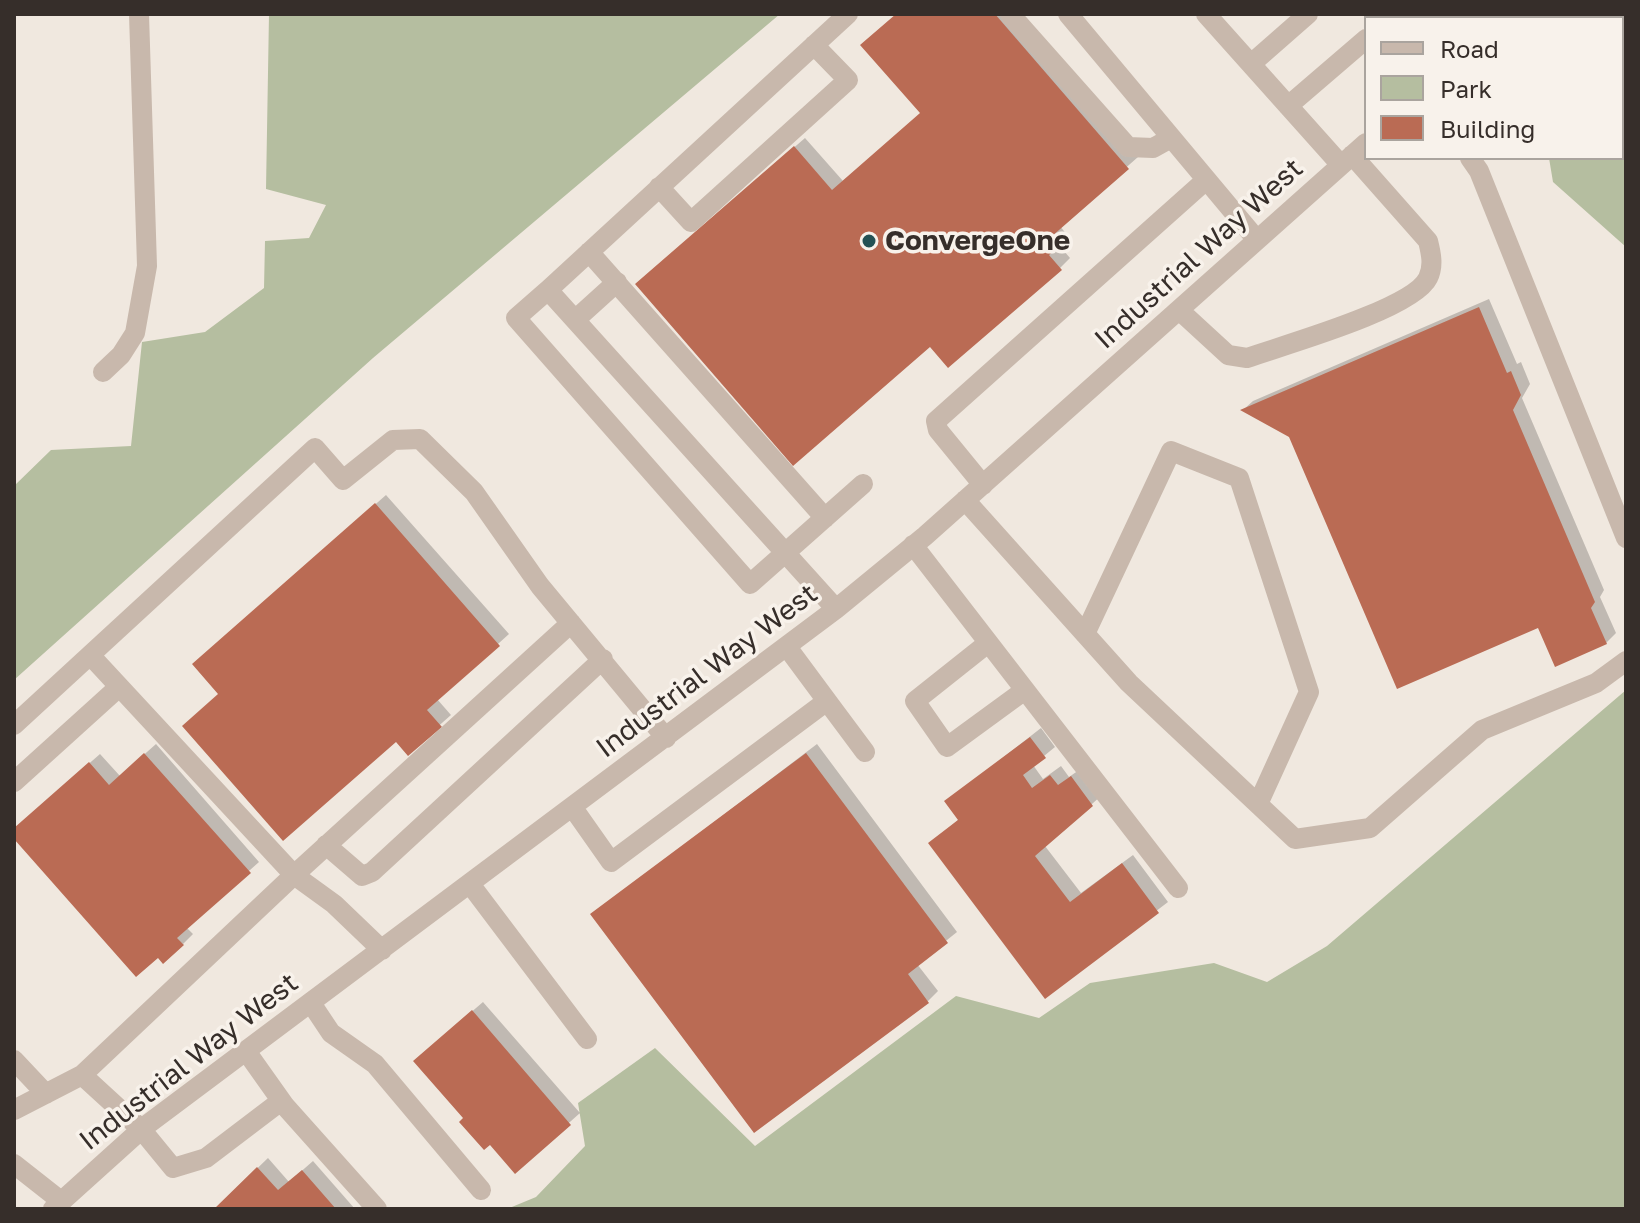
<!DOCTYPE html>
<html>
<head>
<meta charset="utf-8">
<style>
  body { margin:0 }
  #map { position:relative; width:1640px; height:1223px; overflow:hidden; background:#f0e8df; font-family:"Golos Text",sans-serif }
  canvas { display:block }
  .frame { position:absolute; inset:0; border:16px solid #362e2a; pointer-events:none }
  .legend { position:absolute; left:1364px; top:16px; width:260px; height:144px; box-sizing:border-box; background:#f8f2eb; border:2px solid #aaa49e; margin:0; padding:10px 14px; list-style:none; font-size:24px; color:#362e2a }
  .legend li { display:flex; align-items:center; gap:16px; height:40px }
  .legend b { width:40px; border:2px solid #aaa49e }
</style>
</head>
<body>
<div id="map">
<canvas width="1640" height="1223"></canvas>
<div class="frame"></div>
<ul class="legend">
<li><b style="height:10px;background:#c8b8ac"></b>Road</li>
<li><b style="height:22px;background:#b5bea0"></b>Park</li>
<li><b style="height:22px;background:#ba6b54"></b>Building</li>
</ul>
</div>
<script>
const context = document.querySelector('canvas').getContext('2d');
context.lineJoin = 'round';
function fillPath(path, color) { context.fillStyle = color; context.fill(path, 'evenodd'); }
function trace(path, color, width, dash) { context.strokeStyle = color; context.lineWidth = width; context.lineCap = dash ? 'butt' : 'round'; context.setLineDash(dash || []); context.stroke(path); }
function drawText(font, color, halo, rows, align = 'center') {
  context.font = font + ' "Golos Text",sans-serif'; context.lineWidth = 7; context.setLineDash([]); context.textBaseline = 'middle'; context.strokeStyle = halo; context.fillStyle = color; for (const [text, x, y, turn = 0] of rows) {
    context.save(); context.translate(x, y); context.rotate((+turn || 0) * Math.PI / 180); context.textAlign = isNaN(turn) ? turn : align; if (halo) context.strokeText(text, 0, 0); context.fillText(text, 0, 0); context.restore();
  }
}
const green = new Path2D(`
  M269 14H780L373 358 14 680V486L51 450 131 446 142 342 205 332 264 288 265 241 309 238 326 205 266 189Z
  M1622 25 1626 29V247L1553 182 1549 158H1622Z
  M1626 690V1209H507L536 1197 585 1146 578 1103 655 1048 755 1146 956 996 1039 1018 1090 983 1214 963 1267 982 1327 946Z`);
const shadow = new Path2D(`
  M897 14H1014L1138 157 1060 226 1067 235 1058 244 1070 258 1060 268 930 344 648 274 805 138 843 181 922 113Z
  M1489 299 1517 364 1521 362 1530 384 1522 398 1604 590 1600 597 1616 633 1606 643 1539 625 1290 436 1243 410 1253 401Z
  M386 495 509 634 437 699 451 715 408 753 396 739 220 694 205 654Z
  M1041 728 1055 747 1033 765 1043 779 1061 766 1069 777 1082 768 1102 795 1045 846 1081 893 1133 855 1168 902 1045 996 931 843 959 819 946 802Z
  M156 744 259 862 186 927 193 934 183 944 14 836 21 823 100 754 120 776Z
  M817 744 957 932 917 964 938 991 928 1001 754 1130 593 914Z
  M483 1002 580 1113 515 1171 426 1051Z
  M268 1158 289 1182 313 1161 355 1209H215Z`);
const building = new Path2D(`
  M896 14H995L1129 169 1051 237 1059 246 1049 255 1062 270 948 368 930 347 793 466 635 284 794 146 832 190 920 113 860 45Z
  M1479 307 1507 373 1511 371 1521 395 1513 410 1595 602 1591 608 1607 644 1555 667 1538 628 1397 689 1289 437 1240 410Z
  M375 503 500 646 427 710 442 727 408 756 396 742 283 841 182 726 218 694 192 664Z
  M1030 737 1046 758 1023 775 1032 788 1050 775 1058 785 1071 776 1093 806 1035 856 1070 902 1122 863 1159 913 1045 999 928 843 958 820 944 801Z
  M144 753 251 873 177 938 184 945 163 964 158 958 136 977 14 839V828L89 762 109 785Z
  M806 753 948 943 908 974 929 1003 754 1133 590 914Z
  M472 1010 571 1125 515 1174 490 1145 484 1150 459 1122 463 1118 413 1061Z
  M257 1167 278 1190 302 1170 336 1209H214Z`);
const minor = new Path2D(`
  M1010 14 1128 147 1153 148 1171 138
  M1068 14 1257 240
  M1206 14 1341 165
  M1385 18 1386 14
  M1506 18 1511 14
  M1251 64 1308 14
  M1288 106 1366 39
  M1470 158 1479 171 1626 538
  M659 187 691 222 848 80 814 45
  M589 252 825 518
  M548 290 516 318 750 584 863 484
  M1179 310 1228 355 1247 358C1284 345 1413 309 1428 278 1434 266 1431 253 1428 241L1352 155
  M575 320 617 282
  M103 372 121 355 135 333 147 266 139 14
  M983 485 938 430 936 421 1206 180
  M965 500 1129 683 1295 839 1370 828 1482 730 1596 683 1626 661
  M913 545 1178 888
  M836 609 548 290 848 14
  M1085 634 1171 451 1239 478 1309 692 1258 804
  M988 643 915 701 947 747 1025 690
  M90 655 294 875 334 904 382 950
  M827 701 865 752
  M14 725 315 448 343 480 393 440 420 439 474 492 540 586 666 738
  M14 782 119 687
  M573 808 611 862 827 701 787 647
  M326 845 362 876 372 872 603 659
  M470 884 587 1039
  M311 1003 331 1033 375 1064 481 1190
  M246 1051 285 1106 377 1209
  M14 1060 46 1094
  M82 1075 294 875 571 623
  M14 1110 82 1075 141 1129 173 1168 206 1158 281 1101
  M14 1164 61 1201
  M53 1209 144 1127 836 609 925 536 1366 143`);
const markers = [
  [869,241,8,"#245154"]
];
const poiNames = [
  ["ConvergeOne",885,241]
];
const streetNames = [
  ["Industrial Way West",1199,254,-42],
  ["Industrial Way West",707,671,-37],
  ["Industrial Way West",189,1062,-38]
];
fillPath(green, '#b5bea0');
fillPath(shadow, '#0003');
fillPath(building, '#ba6b54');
trace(minor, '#c8b8ac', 20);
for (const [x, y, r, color] of markers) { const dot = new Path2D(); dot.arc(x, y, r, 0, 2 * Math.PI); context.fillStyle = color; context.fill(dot); trace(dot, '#f8f2eb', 3); }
drawText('bold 28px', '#362e2a', '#f8f2eb', poiNames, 'left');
drawText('28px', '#362e2a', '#f8f2eb', streetNames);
</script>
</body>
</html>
